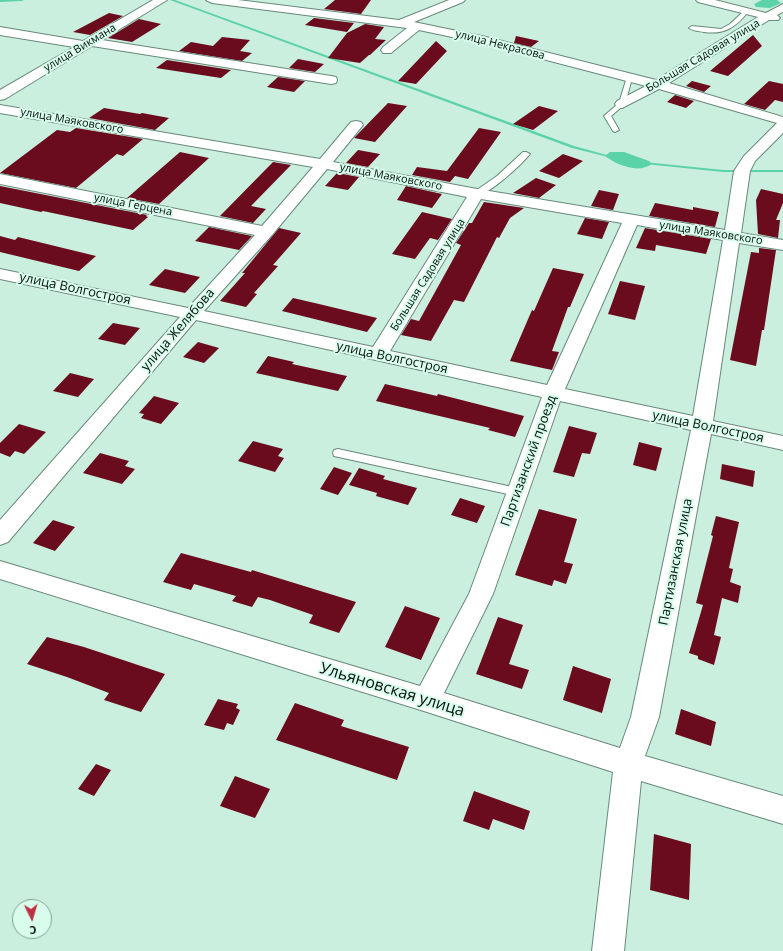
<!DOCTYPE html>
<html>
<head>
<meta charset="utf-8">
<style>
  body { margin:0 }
  #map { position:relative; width:783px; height:951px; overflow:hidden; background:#cbefdf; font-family:"Open Sans",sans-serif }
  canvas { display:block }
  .north { position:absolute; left:12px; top:899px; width:40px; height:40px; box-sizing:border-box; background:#d8fdec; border:1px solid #849f92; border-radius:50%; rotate:175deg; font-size:11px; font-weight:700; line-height:16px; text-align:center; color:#05110c }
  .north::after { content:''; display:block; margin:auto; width:14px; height:18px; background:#c03044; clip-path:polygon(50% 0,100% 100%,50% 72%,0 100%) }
</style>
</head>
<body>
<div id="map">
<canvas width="783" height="951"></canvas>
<div class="north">С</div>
</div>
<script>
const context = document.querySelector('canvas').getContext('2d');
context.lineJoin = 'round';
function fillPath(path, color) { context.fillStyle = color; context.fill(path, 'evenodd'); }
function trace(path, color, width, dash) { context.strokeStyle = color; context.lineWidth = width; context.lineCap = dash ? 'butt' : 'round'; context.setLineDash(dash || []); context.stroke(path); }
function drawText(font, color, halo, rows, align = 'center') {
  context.font = font + ' "Open Sans",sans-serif'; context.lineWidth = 4; context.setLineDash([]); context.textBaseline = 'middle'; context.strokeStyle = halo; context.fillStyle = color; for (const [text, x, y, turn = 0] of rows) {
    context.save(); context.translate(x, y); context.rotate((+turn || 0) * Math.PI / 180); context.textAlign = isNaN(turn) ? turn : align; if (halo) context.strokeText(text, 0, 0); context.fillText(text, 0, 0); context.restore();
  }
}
const water = new Path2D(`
  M762 0H777L781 3 770 8 756 7 754 4Z
  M610 152H624L649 161 652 164C638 174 617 165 605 156Z`);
const stream = new Path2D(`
  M0 0H24L22 1 0 2Z
  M170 0H175L574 146 614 157 612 158 572 148Z
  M644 162 723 170H783V172H723L645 164 643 163Z`);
const building = new Path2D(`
  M335 0H371L361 14 324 9Z
  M109 13 123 16 90 35 73 32Z
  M314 18 354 23 347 32 305 25Z
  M139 19 161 24 132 42 108 38Z
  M365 24 384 27 375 39 386 40 370 55H369L360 63 328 58 347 33Z
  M753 35 762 46 728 76 710 71Z
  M516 36 539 41 531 47 514 43Z
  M222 37 250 40 240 51 252 53 242 61 179 51 191 42 213 46Z
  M436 41 447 51 416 84 398 81Z
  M298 59 324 64 315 72 289 68Z
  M167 60 231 70 221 78 156 68Z
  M278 77 305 81 294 92 267 87Z
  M692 81 711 86 704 92 686 86Z
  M769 81 783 84V102L775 100 765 110 744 104Z
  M675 95 694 101 686 108 667 102Z
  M388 103 407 106 375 142 354 138Z
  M539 106 558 111 533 130 513 124Z
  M104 108 140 114 142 113 169 118 155 130 89 118Z
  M76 128 143 139 123 156 117 154 76 188 0 173 57 130 70 132Z
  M479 128 501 132 468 179 455 176 450 182 412 175 417 167 447 171Z
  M358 150 380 154 368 167 346 163Z
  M180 152 209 158 159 204 127 198Z
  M563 154 583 161 559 178 539 171Z
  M273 162 291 165 251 206 266 209 253 223 220 216Z
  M337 173 359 177 348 190 325 186Z
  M536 178 556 185 539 198 513 193Z
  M0 186 147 215 146 216 148 217 133 230 43 211 41 212 0 203Z
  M406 186 442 194 432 208 397 200Z
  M761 189 783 194V203L776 220H780L778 238 758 234 756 200Z
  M599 190 619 194 613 210 591 206Z
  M484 202 524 208 510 218 499 238 497 237 464 302 454 300 431 341 401 335 411 319 419 321 461 245 456 243 469 223H472Z
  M655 203 693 210V207L719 212 715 227 649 216Z
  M422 212 452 219 438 240 430 238 415 259 392 254Z
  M585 218 609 222 602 239 577 234Z
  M209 227 252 236 239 250 195 241Z
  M279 228 301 233 273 265 278 266 254 293 257 294 246 307 220 301 245 273H242Z
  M645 228 711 239 706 254 656 245 655 251 636 248Z
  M0 236 15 240 18 237 96 256 79 271 0 252Z
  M759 248 776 250 764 330H762L756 366 730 360 751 252 759 253Z
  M553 268 584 274 570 307H568L552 351 559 352 552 370 510 361 532 310 534 311Z
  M165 269 200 277 185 293 149 285Z
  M620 281 645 286 635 320 608 314Z
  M293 298 319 304 377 318 367 332 282 311Z
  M113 323 140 328 125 345 98 339Z
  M198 342 219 348 204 363 183 357Z
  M268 356 294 362 292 364 347 376 338 391 256 373Z
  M70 373 94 379 78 397 53 391Z
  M385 384 437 396 438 394 524 416 515 437 488 430 490 428 376 401Z
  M154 396 179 403 161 424 141 418 144 414 139 413Z
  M19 424 46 432 24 454 15 451 10 457 0 453V443Z
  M569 426 597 433 590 454 582 453 574 477 553 472Z
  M253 441 283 449 278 456 284 458 275 472 238 461Z
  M639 442 662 448 656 471 633 465Z
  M100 453 129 461 125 466 135 469 122 484 83 473Z
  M722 464 755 471 753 487 720 479Z
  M334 467 352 473 338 495 320 489Z
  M359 468 385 476 383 479 417 488 408 505 376 496 377 493 349 485Z
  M460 498 485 506 477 523 451 515Z
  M539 509 577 519 564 562 573 564 566 584 554 580 552 586 515 575Z
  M716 516 739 522 729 568 733 569 730 582 741 586 738 603 722 598 714 635 721 637 714 665 698 659V656L689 653 703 605 696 603 713 536 711 535Z
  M53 520 75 527 55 551 33 543Z
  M181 553 251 572 252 570 356 602 339 633 309 623 313 615 270 600 258 597 252 607 232 601 236 596 194 584 191 590 163 582Z
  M405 606 440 618 421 660 385 647Z
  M498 617 523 625 509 664 529 670 522 689 476 674Z
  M47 637 84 647 165 674 141 712 104 700 109 693 67 677 27 664Z
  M573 666 611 679 602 713 563 700Z
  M218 699 238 704 236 708 240 710 233 725 227 723 224 730 204 725Z
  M295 703 344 720 341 726 409 747 397 780 276 740Z
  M681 709 716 722 711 746 675 734Z
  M96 764 111 770 94 796 78 789Z
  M235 776 270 789 255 818 220 806Z
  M474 791 530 811 524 830 493 819 489 830 463 821Z
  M654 834 691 844 689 900 650 890Z`);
const service = new Path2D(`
  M745 10 748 12C736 27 724 35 704 32 699 31 693 31 689 28L692 26 721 29 730 24Z
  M627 77 632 78 625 104 611 116 619 130 615 132 613 131 604 116 619 103Z
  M523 152H526L530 154C522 164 486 198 474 196V192L497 176Z
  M338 449 517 488 521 489 523 492 521 495 517 496 334 456 333 453 334 450Z`);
const minor = new Path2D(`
  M153 0H167L102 40 331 76 336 77 337 80 336 83 331 84 92 46 5 99 0 100V90L74 47 0 35V27L83 41Z
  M206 0H238L399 20 449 0H465L463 2 414 22 486 37 656 80 758 17 698 2 696 0H715L766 13 783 4V12L777 15 780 18 778 20H769L669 83 783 117V133L755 161 750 171 741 233 783 240V250L739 243 713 421 783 436V450L711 434 659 717 645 756 783 796V824L641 781 624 951H592L613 772 427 712 0 579V561L420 686 469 594 542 397 196 320 8 542 0 545V520L180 317 0 279V269L188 308 255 235 0 184V174L262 226 313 167 0 113V105L320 159 351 122 356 121 361 122 363 125 333 162 477 189 725 230 734 171 744 156 777 123 659 89 622 108 617 107 615 104 617 101 646 86 485 44 419 30 391 53H383L381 50 383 47 407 28 212 3ZM327 169 467 197 373 347 204 311 272 235ZM481 199 622 223 547 385 390 351ZM637 225 723 240 693 416 565 389ZM560 401 691 430 631 717 620 748 444 693 493 594Z`);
const farStreetnames = [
  ["улица Некрасова",500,45,14],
  ["улица Викмана",80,48,-31],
  ["Большая Садовая улица",703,56,-31],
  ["улица Маяковского",72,121,10],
  ["улица Маяковского",391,177,11],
  ["улица Герцена",133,205,11],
  ["улица Маяковского",711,233,9],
  ["Большая Садовая улица",428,275,-58]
];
const streetNames = [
  ["улица Волгостроя",75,289,12],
  ["улица Желябова",178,330,-49],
  ["улица Волгостроя",392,358,12],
  ["улица Волгостроя",708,427,12],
  ["Партизанский проезд",529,461,-70],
  ["Партизанская улица",676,562,-79]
];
const nearStreetnames = [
  ["Ульяновская улица",392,690,17]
];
fillPath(water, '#5bd2a7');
fillPath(stream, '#5bd2a7');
fillPath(building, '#6a0c1d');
trace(service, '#68897b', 2);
trace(minor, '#68897b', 2);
fillPath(service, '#fff');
fillPath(minor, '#fff');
drawText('11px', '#05110c', '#d8fdec', farStreetnames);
drawText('13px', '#05110c', '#d8fdec', streetNames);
drawText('16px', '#05110c', '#d8fdec', nearStreetnames);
</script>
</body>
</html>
